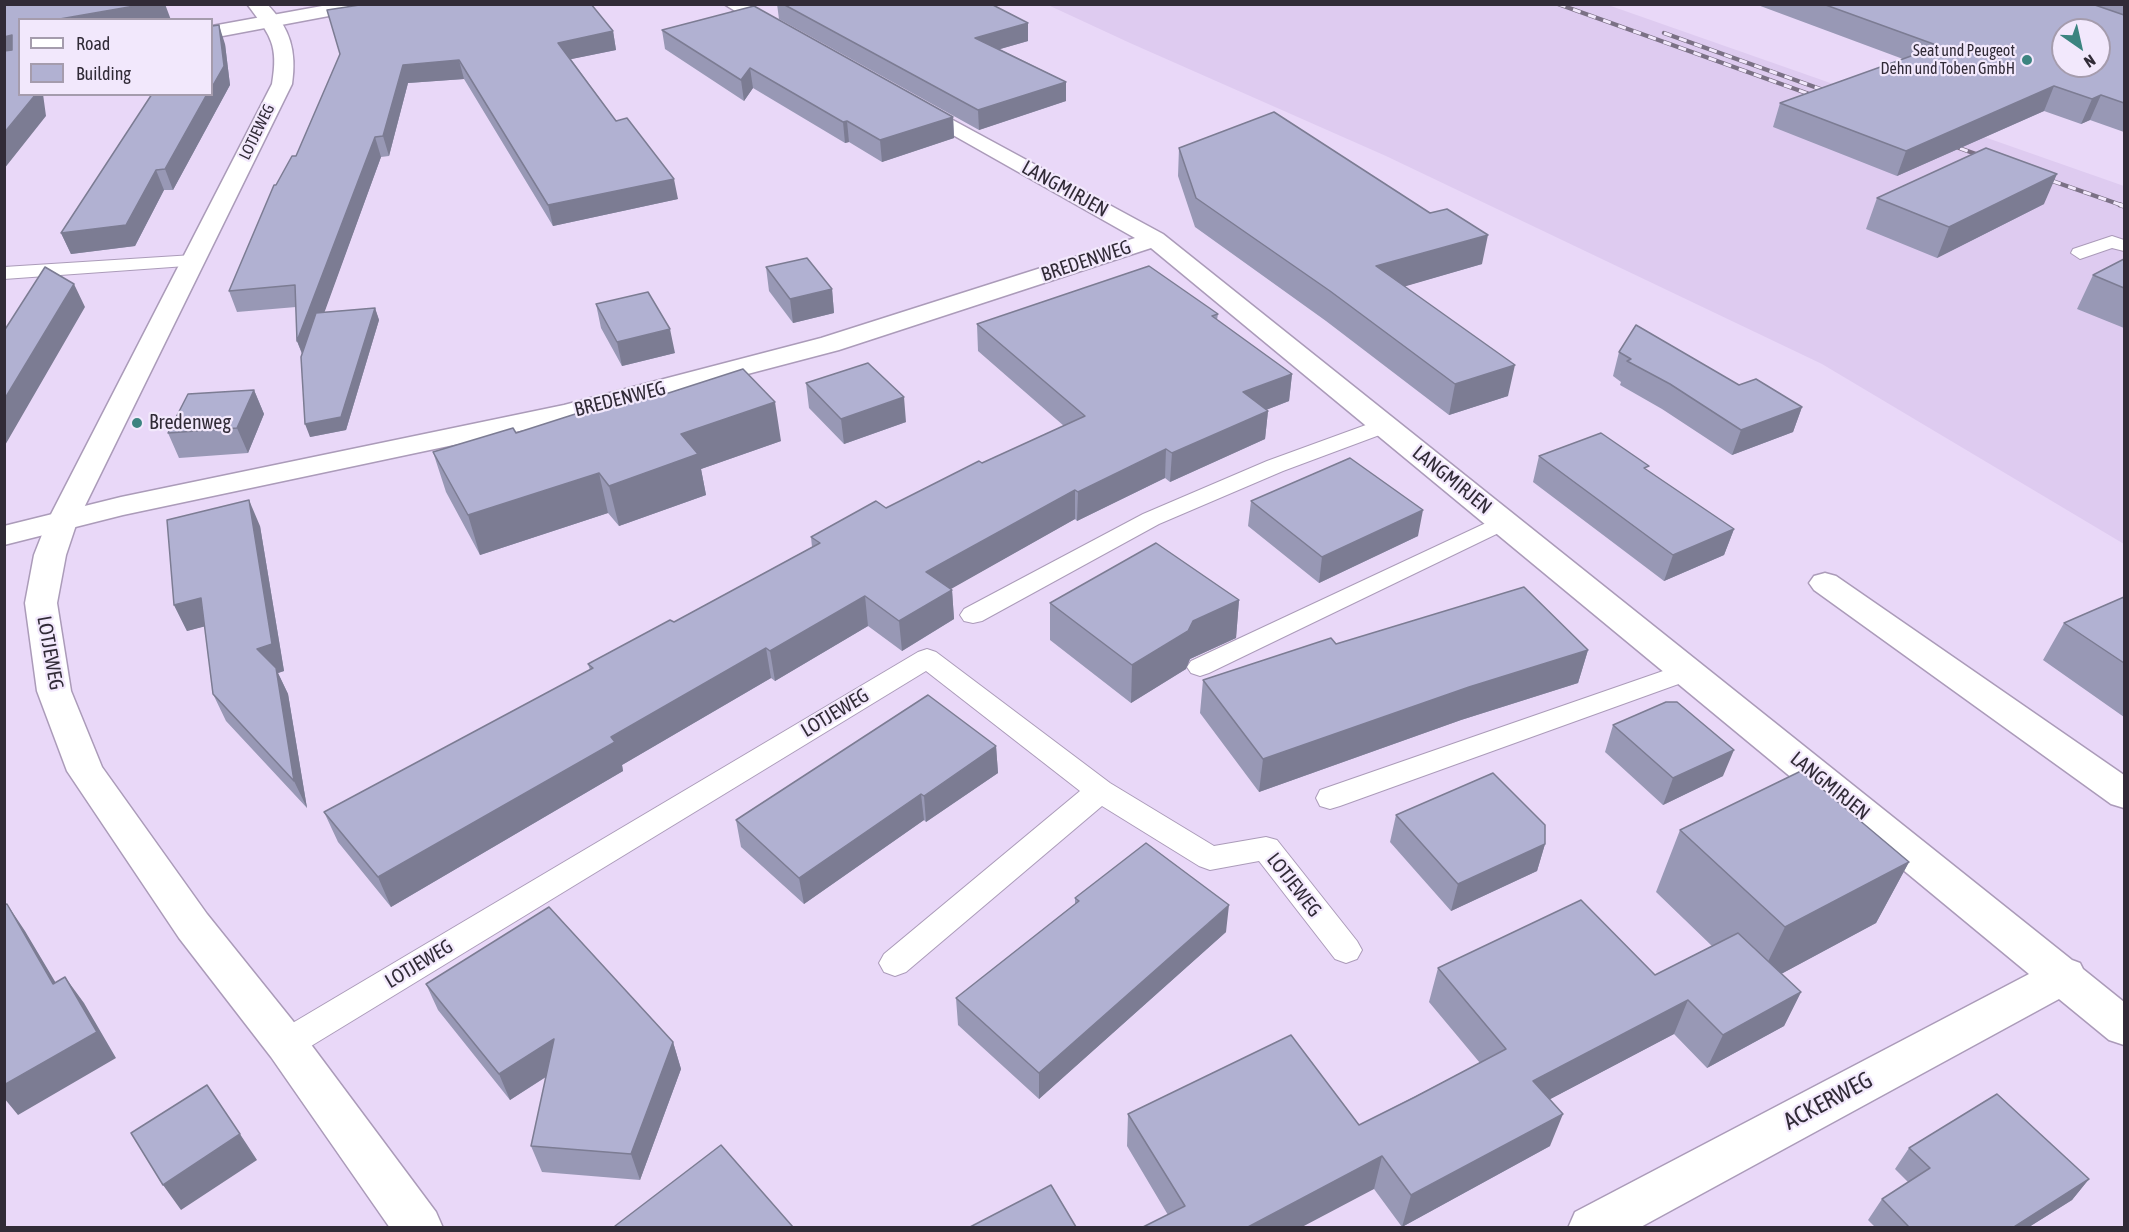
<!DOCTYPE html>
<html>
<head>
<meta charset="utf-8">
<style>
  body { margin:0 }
  #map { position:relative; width:2129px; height:1232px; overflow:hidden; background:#e9d8f8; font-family:"Asap Condensed",sans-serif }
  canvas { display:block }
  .frame { position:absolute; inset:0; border:6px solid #312b37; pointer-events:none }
  .legend { position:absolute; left:18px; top:18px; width:195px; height:78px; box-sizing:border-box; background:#f2e8fc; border:2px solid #a59cad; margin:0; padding:8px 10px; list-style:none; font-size:18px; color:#312b37 }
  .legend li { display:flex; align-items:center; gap:12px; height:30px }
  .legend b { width:30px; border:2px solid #a59cad }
  .north { position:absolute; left:2051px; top:18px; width:60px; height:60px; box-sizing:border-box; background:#f2e8fc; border:2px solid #a59cad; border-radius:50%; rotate:146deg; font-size:16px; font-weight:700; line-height:24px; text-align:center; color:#312b37 }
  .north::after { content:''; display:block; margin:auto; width:21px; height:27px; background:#3c8480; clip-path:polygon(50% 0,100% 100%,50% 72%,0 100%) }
</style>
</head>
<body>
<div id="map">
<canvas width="2129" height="1232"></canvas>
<div class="frame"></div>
<ul class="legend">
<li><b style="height:8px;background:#fff"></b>Road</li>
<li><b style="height:16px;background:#b1b1d2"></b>Building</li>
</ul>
<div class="north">N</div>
</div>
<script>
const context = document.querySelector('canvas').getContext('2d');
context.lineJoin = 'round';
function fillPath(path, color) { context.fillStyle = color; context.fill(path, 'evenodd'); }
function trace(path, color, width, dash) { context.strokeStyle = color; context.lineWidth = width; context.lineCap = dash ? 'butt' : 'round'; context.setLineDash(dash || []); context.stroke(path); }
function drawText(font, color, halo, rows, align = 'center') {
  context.font = font + ' "Asap Condensed",sans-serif'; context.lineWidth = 4.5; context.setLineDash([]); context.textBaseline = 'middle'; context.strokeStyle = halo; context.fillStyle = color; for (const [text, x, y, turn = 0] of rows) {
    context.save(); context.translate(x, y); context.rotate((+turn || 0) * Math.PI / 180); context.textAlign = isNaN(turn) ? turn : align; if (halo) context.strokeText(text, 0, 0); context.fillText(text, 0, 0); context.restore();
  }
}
const built = new Path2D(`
  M1048 5H1608L2124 186V544L1822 364 1386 156 1130 43Z`);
const service = new Path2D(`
  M2112 236 2124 240V251L2112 248 2080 259 2071 253 2073 249Z
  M193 255 200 257 202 261 200 265 4 279V267Z
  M1385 418 1393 420 1396 425 1393 430 1283 471 1159 524 982 621 973 623 964 621 960 615 964 609 1143 514 1267 461Z
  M1503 515 1511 517 1515 522 1511 527 1209 673 1200 676 1191 673 1187 667 1191 661Z
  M927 649 936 652 1110 783 1214 846 1266 837 1277 840 1357 941 1362 950 1357 959 1346 963 1335 959 1259 861 1210 870 1199 866 1102 806 906 972 895 976 884 972 879 963 884 954 1080 791 926 671 298 1054 286 1058 274 1054 269 1044 274 1034 918 652Z
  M1689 662 1698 665 1702 671 1698 677 1340 806 1330 809 1320 806 1316 798 1320 790Z`);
const minor = new Path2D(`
  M333 4H375L366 9 212 38V26Z
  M724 4H747L788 30 779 36 772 34Z
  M914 99 1163 234 2072 960 2080 963 2083 969 2124 1002V1045L2109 1040 2059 999 1639 1228H1568L1575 1212 2029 974 1151 248 839 350 576 419 123 515 4 545V526L121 497 564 405 821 338 1135 238 907 109 904 105 907 101Z
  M1825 573 1836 576 2124 775V808L2111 804 1814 590 1809 583 1814 576Z`);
const tertiary = new Path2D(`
  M247 4H267C290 28 297 51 292 84L77 522 66 555 57 603 71 691 102 767 207 914 301 1031 436 1212 443 1228H390L271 1057 179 938 67 771 37 691 25 603 34 555 47 522 272 84C279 44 270 35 247 4Z`);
const railFar1 = new Path2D(`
  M1558 4 1823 99
  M1664 33 1837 95
  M1945 143 1990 159
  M2038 176 2124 206`);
const rail = new Path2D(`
  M2120 205 2124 206`);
const wall = new Path2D(`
  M359 4H591L613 31 616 50 571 59 616 121 678 199 553 226 464 79 408 83 389 156 381 157 324 312 375 308 379 320 346 430 310 437 302 354 297 341 296 307 237 312 229 291 276 185 296 156 340 54Z
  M777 4H991L1028 41 1000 49 1066 82V101L979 130 779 19Z
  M1755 4H2124V132L2090 120 2081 124 2044 111 1897 176 1773 127 1780 103 1903 59Z
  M662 30 953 117 954 138 882 162 849 142 845 143 753 88 744 101 665 49Z
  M225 44 230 85 173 190H164L135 246 71 254 61 233Z
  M1179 148 1482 264 1405 286 1508 396 1449 415 1326 321 1195 227 1178 176Z
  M1877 198 2044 204 1937 258 1866 229Z
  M2124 259V328L2077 309 2093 275Z
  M766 267 832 289 834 313 793 323 769 291Z
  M596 304 675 353 622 366 601 328Z
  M1218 314 1217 320 1292 374 1289 401 1266 410 1268 411 1265 439 1170 482 1165 478 1077 521 1075 519 950 589 952 590 954 619 902 651 868 626 775 681 771 678 622 765 623 771 391 907 338 842 324 812 590 670 588 664 674 622 812 547 811 537 886 508 982 463 1064 426 978 351 977 324Z
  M1619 352 1739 385 1802 407 1793 432 1732 455 1662 409 1620 385 1621 382 1613 376Z
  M806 383 906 422 844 444 809 408Z
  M254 390 264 414 248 453 179 458 168 433Z
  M650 399 781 441 701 469 706 495 619 526 608 513 480 555 446 492 433 452 516 433Z
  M1539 456 1734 529 1724 555 1664 581 1533 482Z
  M1251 501 1418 536 1319 583 1248 526Z
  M260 526 284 671 278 673 288 694 307 808 226 721 213 694 205 626 187 631 174 605Z
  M2124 597V717L2043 660 2064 623Z
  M1239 600 1236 638 1190 659 1186 669 1131 703 1050 640V603Z
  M1588 650 1578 683 1461 720 1259 792 1200 713 1203 680Z
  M1613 725 1723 776 1663 805 1605 752Z
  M857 742 996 746 998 773 926 822 924 820 804 904 741 847 736 820Z
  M1396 815 1545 844 1537 871 1451 911 1390 842Z
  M1680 830 1909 862 1876 923 1781 974 1801 992 1784 1026 1707 1068 1674 1034 1550 1099V1146L1402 1227 1374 1189 1168 1215 1127 1146 1128 1114 1359 1125 1480 1063 1429 1002 1438 968 1655 975 1712 946 1656 892Z
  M1075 898 1226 932 1039 1099 958 1025 956 998 1075 904Z
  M426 984 673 1042 681 1069 640 1180 542 1172 531 1146 546 1077 510 1100 438 1010Z
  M1909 1148 2089 1179 2072 1200 2029 1227H1875L1868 1220 1882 1199 1908 1182 1895 1169Z`);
const shadedWall = new Path2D(`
  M146 4H165L171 20H54Z
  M1028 23V41L976 56 975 38Z
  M219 25 225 44 230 85 173 190 165 169 207 94H212V87Z
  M613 31 616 50 562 61 558 43Z
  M12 35 20 52 4 59V37Z
  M459 60 464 79 408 83 389 156 383 136 403 65Z
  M750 68 753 88 744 101 741 80Z
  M1066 82V101L979 130 978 110Z
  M2054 86 2044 111 1897 176 1906 151Z
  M36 94H43L46 116 4 169V133Z
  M2101 95 2090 120 2081 124 2092 99Z
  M953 117 954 138 882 162 880 140Z
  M847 121 849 142 845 143 843 122Z
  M375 137 381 157 306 363 297 341Z
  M156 170 164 190 135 246 71 254 61 233Z
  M2057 174 2044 204 1937 258 1949 227Z
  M674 179 678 199 553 226 548 205Z
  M1488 235 1482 264 1372 296 1376 266Z
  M74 284 85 307 4 447V400Z
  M832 289 834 313 793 323 790 299Z
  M375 308 379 320 346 430 310 437 305 424Z
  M670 329 675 353 622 366 617 342Z
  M1515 365 1508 396 1449 415 1455 384Z
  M1292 374 1289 401 1240 420 1243 392Z
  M254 390 264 414 248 453 237 428Z
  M904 397 906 422 844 444 841 419Z
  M775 402 781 441 701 469 706 495 619 526 609 486 681 434Z
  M1802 407 1793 432 1732 455 1741 430Z
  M1268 411 1265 439 1170 482 1172 453Z
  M1166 449 1165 478 1077 521 1078 492Z
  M599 473 608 513 480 555 468 515Z
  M1075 490V519L928 602 926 572Z
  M249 500 260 526 284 671 278 673 288 694 307 808 294 781 257 649Z
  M1423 510 1418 536 1319 583 1322 557Z
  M1734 529 1724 555 1664 581 1673 555Z
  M952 590 954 619 902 651 899 621Z
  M865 596 868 626 775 681 770 651Z
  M201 598 214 624 187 631 174 605Z
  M1239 600 1236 638 1190 659 1186 669 1131 703 1132 665 1193 621Z
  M766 648 771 678 622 765 623 771 391 907 378 877 611 737Z
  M1588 650 1578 683 1461 720 1259 792 1263 759 1469 687Z
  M996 746 998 773 926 822 924 796Z
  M1734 750 1723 776 1663 805 1673 778Z
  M921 794 924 820 804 904 799 878Z
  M1545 844 1537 871 1451 911 1458 884Z
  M1909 862 1876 923 1755 988 1785 927Z
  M7 904 25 931 72 1010 53 984Z
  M1229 905 1226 932 1039 1099V1073Z
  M65 977 84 1003 116 1058 18 1115 4 1098V1085Z
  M1801 992 1784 1026 1707 1068 1723 1035Z
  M1688 1000 1674 1034 1522 1114 1533 1081Z
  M554 1039 564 1065 510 1100 499 1074Z
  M673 1042 681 1069 640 1180 631 1154Z
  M1563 1114 1550 1146 1402 1227 1411 1195Z
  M240 1134 257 1160 181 1210 163 1185Z
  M1382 1156 1374 1189 1302 1227H1248Z
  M2089 1179 2072 1200 2029 1227H2014Z`);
const building = new Path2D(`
  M4 4H146L54 20H20V94H36L4 133V51L12 50V35L4 37Z
  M366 4H591L613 31 558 43 616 121 627 118 674 179 548 205 459 60 403 65 383 136 375 137 297 341 295 285 229 291 274 185H276L292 156H296L340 54 327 10Z
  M783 4H991L1028 23 975 38 1066 82 978 110Z
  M1823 4H2092L2124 15V103L2101 95 2092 99 2054 86 1906 151 1780 103 1939 46ZM2063 30H2099V66H2063Z
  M754 6 953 117 880 140 847 121 843 122 750 68 741 80 662 30Z
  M219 25 224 66 212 87V26Z
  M152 94H207L165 169 156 170 126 225 61 233Z
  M1274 112 1430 213 1447 209 1488 235 1376 266 1515 365 1455 384 1330 291 1196 198 1179 148Z
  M1986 148 2057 174 1949 227 1877 198Z
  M807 258 832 289 790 299 766 267Z
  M2124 259V288L2093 275Z
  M1149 266 1218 314 1212 316 1292 374 1243 392 1268 411 1172 453 1166 449 1078 492 1075 490 926 572 952 590 899 621 865 596 770 651 766 648 611 737 615 742 378 877 324 812 593 668 588 664 670 620 674 622 820 543 811 537 876 501 886 508 979 461 982 463 1085 416 977 324Z
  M45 267 74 284 4 400V331Z
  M648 292 670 329 617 342 596 304Z
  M375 308 341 417 305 424 301 357 316 313Z
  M1636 325 1739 385 1756 379 1802 407 1741 430 1670 384 1627 361 1631 359 1619 352Z
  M868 363 904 397 841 419 806 383Z
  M743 369 775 402 681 434 698 454 609 486 599 473 468 515 433 452 513 428 516 433 644 392 650 399Z
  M254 390 237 428 168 433 188 394Z
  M1601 433 1649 466 1644 468 1734 529 1673 555 1539 456Z
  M1350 458 1423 510 1322 557 1251 501Z
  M249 500 272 644 257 649 276 668 294 781 213 694 201 598 174 605 167 520Z
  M1156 543 1239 600 1193 621 1188 631 1132 665 1050 603Z
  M1524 587 1588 650 1469 687 1263 759 1203 680 1331 638 1336 644Z
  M2124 597V663L2064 623Z
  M928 695 996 746 924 796 921 794 799 878 736 820Z
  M1666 702H1677L1734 750 1673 778 1613 725Z
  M1801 771 1909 862 1785 927 1680 830Z
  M1493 773 1545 825V844L1458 884 1396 815Z
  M1146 843 1229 905 1039 1073 956 998 1079 901 1075 898Z
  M1581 900 1655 975 1738 933 1801 992 1723 1035 1688 1000 1533 1081 1563 1114 1411 1195 1382 1156 1248 1227H1143L1185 1206 1128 1114 1291 1035 1359 1125 1415 1097 1506 1049 1438 968Z
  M7 904 53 984 65 977 97 1032 4 1085V905Z
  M549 907 673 1042 631 1154 531 1146 554 1039 499 1074 426 984Z
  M207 1085 240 1134 163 1185 131 1133Z
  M1997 1094 2089 1179 2014 1227H1909L1882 1199 1930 1168 1909 1148Z
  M721 1145 793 1227H616L615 1226Z
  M1051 1185 1076 1227H970Z`);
const markers = [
  [2027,60,6,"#3c8480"],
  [137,423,6,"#3c8480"]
];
const farPoinames = [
  ["Seat und Peugeot",2015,51],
  ["Dehn und Toben GmbH",2015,69]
];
const farStreetnames = [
  ["LOTJEWEG",257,132,-64]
];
const streetNames = [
  ["LANGMIRJEN",1065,189,29],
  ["BREDENWEG",1086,261,-18],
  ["BREDENWEG",620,399,-14],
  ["LANGMIRJEN",1452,480,39],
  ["LOTJEWEG",50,653,80],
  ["LOTJEWEG",835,713,-31],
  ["LANGMIRJEN",1830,786,39],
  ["LOTJEWEG",1294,885,52],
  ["LOTJEWEG",419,964,-31]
];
const poiNames = [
  ["Bredenweg",149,423]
];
const nearStreetnames = [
  ["ACKERWEG",1828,1101,-28]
];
fillPath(built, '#decbf0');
trace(service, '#ab9bb9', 2);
trace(minor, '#ab9bb9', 3);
trace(tertiary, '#ab9bb9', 3);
fillPath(service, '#fff');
fillPath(minor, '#fff');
fillPath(tertiary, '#fff');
trace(railFar1, '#7b7185', 4.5);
trace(rail, '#7b7185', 5);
trace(railFar1, '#f2e8fc', 3, [8]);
trace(rail, '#f2e8fc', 4, [10]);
fillPath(wall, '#9898b5');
fillPath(shadedWall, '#7c7c93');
fillPath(building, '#b1b1d2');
trace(building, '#7c7c93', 1.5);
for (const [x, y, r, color] of markers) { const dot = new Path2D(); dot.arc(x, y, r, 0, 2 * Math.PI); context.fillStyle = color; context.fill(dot); trace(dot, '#f2e8fc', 2); }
drawText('16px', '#312b37', '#f2e8fc', farPoinames, 'right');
drawText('16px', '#312b37', '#f2e8fc', farStreetnames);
drawText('20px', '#312b37', '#f2e8fc', streetNames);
drawText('20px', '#312b37', '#f2e8fc', poiNames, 'left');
drawText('24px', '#312b37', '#f2e8fc', nearStreetnames);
</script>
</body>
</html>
